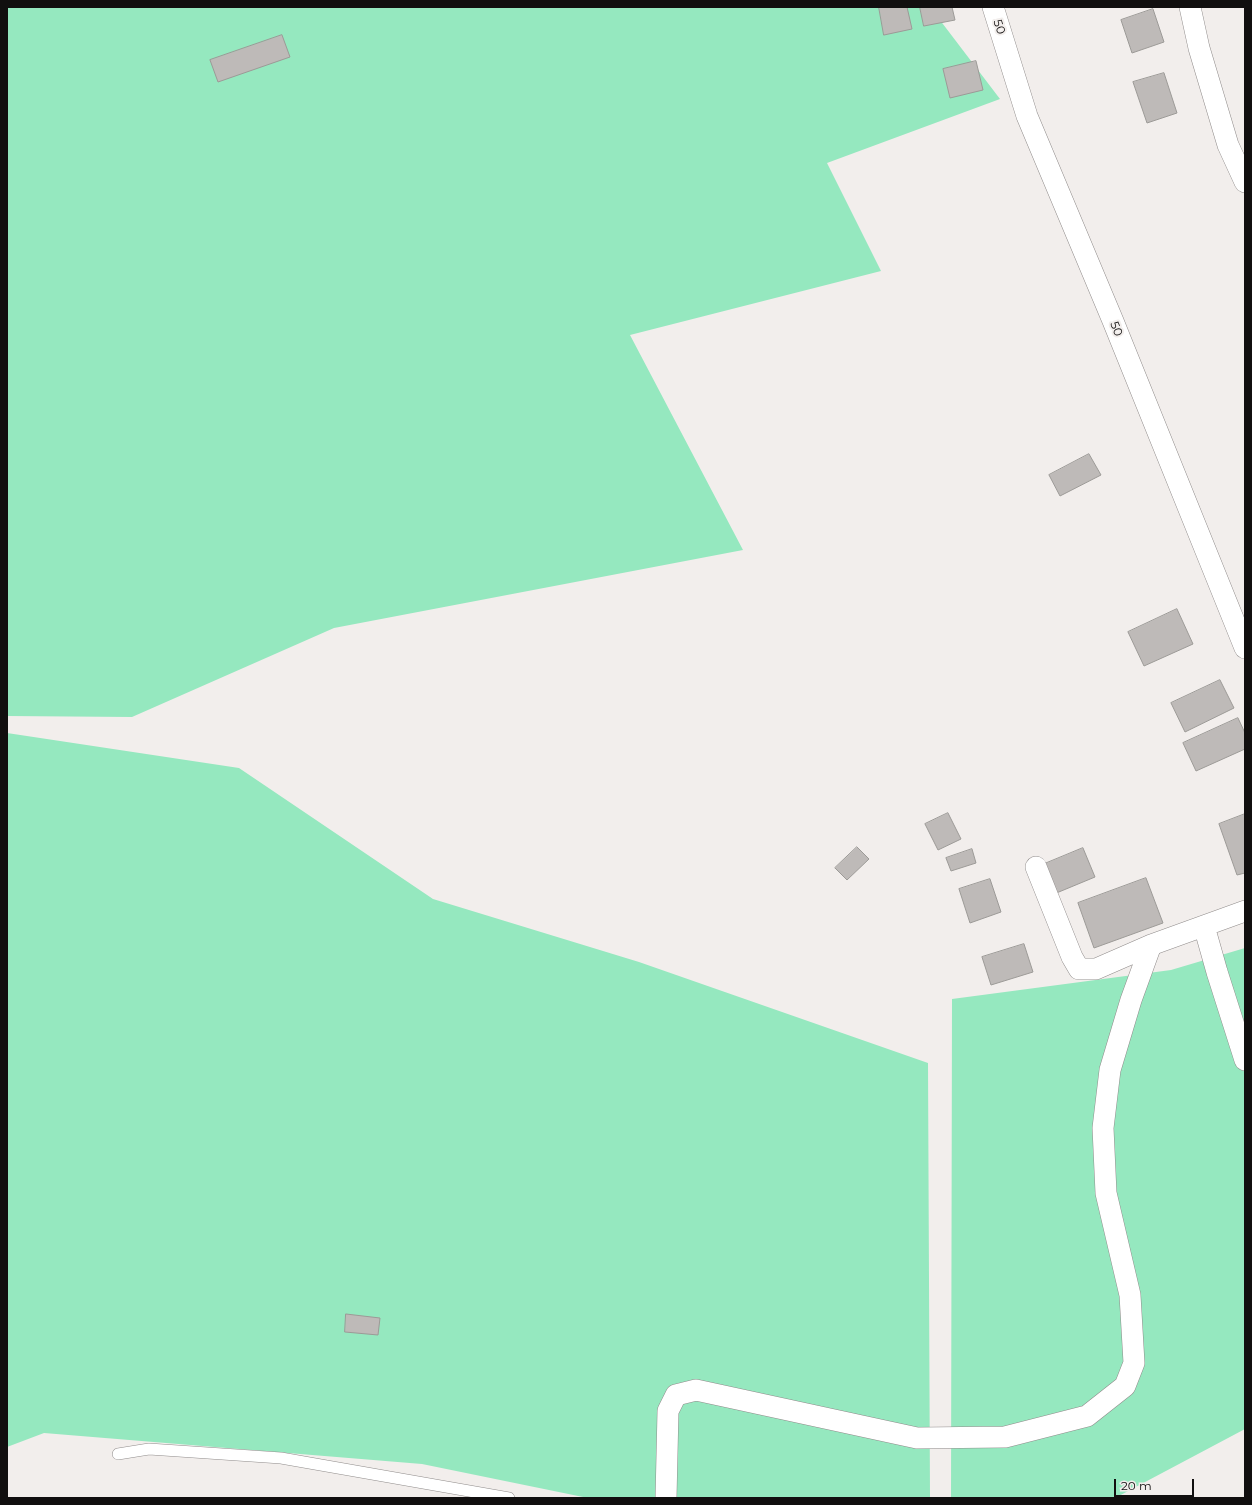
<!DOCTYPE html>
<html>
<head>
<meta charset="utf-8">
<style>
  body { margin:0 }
  #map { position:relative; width:1252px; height:1505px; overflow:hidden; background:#f2eeec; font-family:Montserrat,sans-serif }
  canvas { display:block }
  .frame { position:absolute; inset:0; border:8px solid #110f0f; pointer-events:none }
  .scale { position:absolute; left:1114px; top:1479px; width:80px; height:18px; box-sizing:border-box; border:2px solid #110f0f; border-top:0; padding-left:5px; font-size:12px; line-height:14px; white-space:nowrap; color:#110f0f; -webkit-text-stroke:3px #f2eeec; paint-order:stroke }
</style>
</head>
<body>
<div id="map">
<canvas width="1252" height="1505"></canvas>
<div class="frame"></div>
<div class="scale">20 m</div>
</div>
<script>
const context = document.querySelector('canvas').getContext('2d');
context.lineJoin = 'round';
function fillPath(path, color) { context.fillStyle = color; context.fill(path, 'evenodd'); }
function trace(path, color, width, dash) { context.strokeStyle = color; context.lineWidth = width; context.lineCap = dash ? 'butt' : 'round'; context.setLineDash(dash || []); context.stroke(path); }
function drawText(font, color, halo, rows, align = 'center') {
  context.font = font + ' Montserrat,sans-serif'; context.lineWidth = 4; context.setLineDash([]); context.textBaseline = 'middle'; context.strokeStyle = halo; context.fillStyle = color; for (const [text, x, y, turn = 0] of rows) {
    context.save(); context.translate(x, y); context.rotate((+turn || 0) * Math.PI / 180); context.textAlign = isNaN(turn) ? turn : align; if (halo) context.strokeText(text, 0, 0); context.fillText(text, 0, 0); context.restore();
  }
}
const green = new Path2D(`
  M7 7H930L1000 99 827 163 881 271 630 335 743 550 334 628 132 717 7 716Z
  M7 733 239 768 433 899 639 962 928 1063 930 1498H588L422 1464 44 1433 7 1447Z
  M1245 948V1429L1115 1498H951L952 999 1171 970Z`);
const building = new Path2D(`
  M879 7H907L912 29 884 35Z
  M920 7H952L955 20 924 26Z
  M1153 9 1164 42 1132 53 1121 20Z
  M282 35 290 57 218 82 210 60Z
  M976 61 983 90 950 98 943 69Z
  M1164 73 1177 113 1147 123 1133 82Z
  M1089 454 1101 475 1060 496 1049 475Z
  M1177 609 1193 644 1144 666 1128 632Z
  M1220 680 1234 708 1185 732 1171 703Z
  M1238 718 1245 733V749L1196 771 1183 743Z
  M948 813 961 839 938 850 925 824Z
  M1245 814V873L1237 875 1219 824Z
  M857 847 869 859 847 880 835 868Z
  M1083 848 1095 877 1054 894 1042 865Z
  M972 849 976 863 951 871 946 858Z
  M1146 878 1163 923 1094 948 1078 903Z
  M990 879 1001 912 970 923 959 889Z
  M1024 944 1033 972 991 985 982 957Z
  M346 1314 380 1318 378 1335 345 1332Z`);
const service = new Path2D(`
  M118 1454 149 1449 281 1458 509 1498`);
const minor = new Path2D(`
  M993 7 1027 116 1113 321 1245 648
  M1190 7 1199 48 1228 145 1245 182
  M1036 867 1072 957 1079 969H1096L1151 945 1245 911
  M1204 926 1217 972 1245 1060
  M666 1498 668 1411 676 1395 696 1390 917 1438 1005 1437 1087 1416 1125 1386 1134 1363 1130 1295 1106 1193 1103 1128 1110 1070 1131 1000 1151 945`);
const streetNames = [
  ["50",999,27,72],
  ["50",1116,329,68]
];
fillPath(green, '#95e8bf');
fillPath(building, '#bebab8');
trace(building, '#9c9a97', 1);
trace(service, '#908c8b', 12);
trace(minor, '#908c8b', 22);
trace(service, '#fff', 11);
trace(minor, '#fff', 21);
drawText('12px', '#110f0f', '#f2eeec', streetNames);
</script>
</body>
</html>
